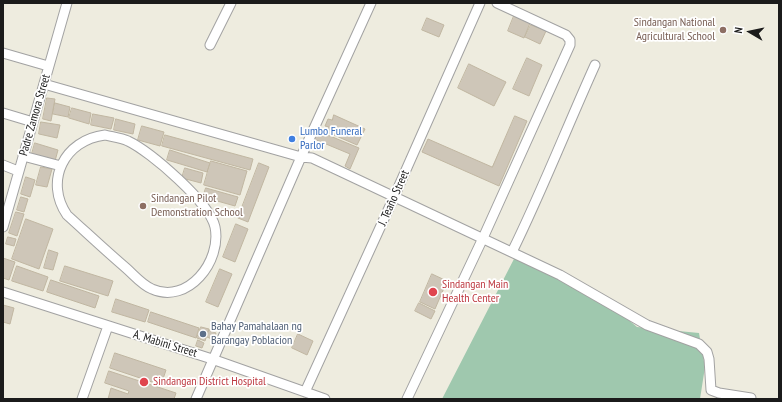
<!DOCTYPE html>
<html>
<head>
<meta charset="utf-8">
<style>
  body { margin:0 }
  #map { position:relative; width:782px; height:402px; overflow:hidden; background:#eeecdf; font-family:"PT Sans Narrow",sans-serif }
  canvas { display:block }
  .frame { position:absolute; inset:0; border:4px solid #1b1b1b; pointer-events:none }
  .north { position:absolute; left:730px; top:12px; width:40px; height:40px; -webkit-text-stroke:3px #fff; paint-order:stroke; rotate:279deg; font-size:11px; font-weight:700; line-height:16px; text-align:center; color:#1b1b1b }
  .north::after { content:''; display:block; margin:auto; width:14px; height:18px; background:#1b1b1b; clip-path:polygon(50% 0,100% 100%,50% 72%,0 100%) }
</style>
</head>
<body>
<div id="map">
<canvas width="782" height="402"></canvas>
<div class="frame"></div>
<div class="north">N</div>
</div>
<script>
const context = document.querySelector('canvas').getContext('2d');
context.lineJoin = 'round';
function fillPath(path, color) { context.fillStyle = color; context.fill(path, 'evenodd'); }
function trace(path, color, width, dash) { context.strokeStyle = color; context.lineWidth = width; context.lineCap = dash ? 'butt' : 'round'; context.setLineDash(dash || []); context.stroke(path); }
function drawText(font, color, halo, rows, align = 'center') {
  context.font = font + ' "PT Sans Narrow",sans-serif'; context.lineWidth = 3.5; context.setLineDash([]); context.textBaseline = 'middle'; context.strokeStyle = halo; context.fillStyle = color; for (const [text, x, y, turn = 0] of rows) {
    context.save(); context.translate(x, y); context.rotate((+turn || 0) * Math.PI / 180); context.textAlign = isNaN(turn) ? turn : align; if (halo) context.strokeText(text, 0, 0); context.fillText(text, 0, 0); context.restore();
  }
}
const cemetery = new Path2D(`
  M515 257 613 307 637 327 699 333 705 367 700 399H442Z`);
const building = new Path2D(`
  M514 16 530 23 524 38 508 31Z
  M427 18 444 25 439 37 422 30Z
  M531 25 546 31 540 44 525 37Z
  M527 58 542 65 529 96 513 89Z
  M469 64 506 82 494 106 458 88Z
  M47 98 55 99 51 121 43 119Z
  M55 103 70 107 68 117 53 114Z
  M72 108 91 113 89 124 69 118Z
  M93 114 114 118 111 129 91 125Z
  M334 115 365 129 357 145 327 132 329 127 325 126 328 119 332 120Z
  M515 116 527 121 499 186 422 152 428 139 492 167Z
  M116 119 135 124 133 134 114 130Z
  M41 122 60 125 57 138 39 134Z
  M142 126 164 132 160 146 138 140Z
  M318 131 359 148 350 169 345 166 350 154 314 139Z
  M165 135 253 159 250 170 162 146Z
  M35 143 58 150 55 161 32 154Z
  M170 150 210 163 207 172 167 160Z
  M211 161 247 171 240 195 204 185Z
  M259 163 269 167 248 222 238 218Z
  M41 167 52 169 47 187 36 185Z
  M185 168 203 173 201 183 182 178Z
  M26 177 35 180 30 197 21 194Z
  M206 188 238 197 235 206 203 197Z
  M21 197 28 199 24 212 17 210Z
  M16 212 24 214 17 236 9 233Z
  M26 219 53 229 39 269 12 259Z
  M236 224 248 229 235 262 223 257Z
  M8 237 16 239 14 246 6 244Z
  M49 250 58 253 53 270 44 268Z
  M3 258 15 262 9 280 3 278Z
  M17 266 48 277 43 291 12 281Z
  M65 266 113 281 108 296 60 281Z
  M220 269 232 274 218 307 206 302Z
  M432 274 447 281 435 309 420 302Z
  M51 280 99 296 95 308 47 292Z
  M116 299 149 310 145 322 112 312Z
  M419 303 435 311 431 319 415 311Z
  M3 305 14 308 10 324 3 322Z
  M151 312 199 328 196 338 148 322Z
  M201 327 209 329 205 341 197 338Z
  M209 330 216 333 214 340 207 337Z
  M298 334 313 341 307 355 292 348Z
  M198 340 204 343 202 348 196 346Z
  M115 353 166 370 161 385 110 368Z
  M109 371 176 393 174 399H108L111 388 128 394 129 391 105 383Z`);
const minor = new Path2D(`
  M210 45 231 3
  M3 53 48 66
  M44 84 301 157 312 158 560 275 647 325 699 344 707 352 709 359 711 390 719 393 751 398
  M3 113 33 122
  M105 135C113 137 121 138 128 141 151 152 210 203 215 227 222 261 188 305 152 289 142 285 134 275 126 268 106 251 87 233 67 215 44 181 64 140 105 135Z
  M23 156 61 166
  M3 165 18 171
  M3 227 67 3
  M512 252C542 191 567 127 595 65
  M3 292 212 359 325 399
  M305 392 394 197 480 3
  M82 399 108 326
  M196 399 301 157 371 3
  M407 399 483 238 570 45V40L566 35 497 3`);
const markers = [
  [723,30,4,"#8d6e63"],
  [292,139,4,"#3f7fe0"],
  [143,206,4,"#8d6e63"],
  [433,292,5,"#e0444e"],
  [203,334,4,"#5c6f8a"],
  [144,382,5,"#e0444e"]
];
const educationNames = [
  ["Sindangan National",715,23],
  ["Agricultural School",715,37],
  ["Sindangan Pilot",151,199,"left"],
  ["Demonstration School",151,213,"left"]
];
const streetNames = [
  ["Padre Zamora Street",35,115,-74],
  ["J. Teaño Street",394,198,-66],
  ["A. Mabini Street",165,344,17]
];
const shopNames = [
  ["Lumbo Funeral",300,132],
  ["Parlor",300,146]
];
const healthNames = [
  ["Sindangan Main",442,285],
  ["Health Center",442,299],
  ["Sindangan District Hospital",153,382]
];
const serviceNames = [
  ["Bahay Pamahalaan ng",211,327],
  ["Barangay Poblacion",211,341]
];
fillPath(cemetery, '#9fc8ae');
fillPath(building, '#cec6b8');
trace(building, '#c0b6a1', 1);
trace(minor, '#a2a2a2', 11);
trace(minor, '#fff', 9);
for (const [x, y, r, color] of markers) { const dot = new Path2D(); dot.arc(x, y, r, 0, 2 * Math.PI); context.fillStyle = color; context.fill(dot); trace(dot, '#fff', 1.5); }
drawText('12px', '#785e54', '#fff', educationNames, 'right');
drawText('12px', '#1b1b1b', '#fff', streetNames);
drawText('12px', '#366cbe', '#fff', shopNames, 'left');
drawText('12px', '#be3a42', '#fff', healthNames, 'left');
drawText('12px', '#4e5e75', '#fff', serviceNames, 'left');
</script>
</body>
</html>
